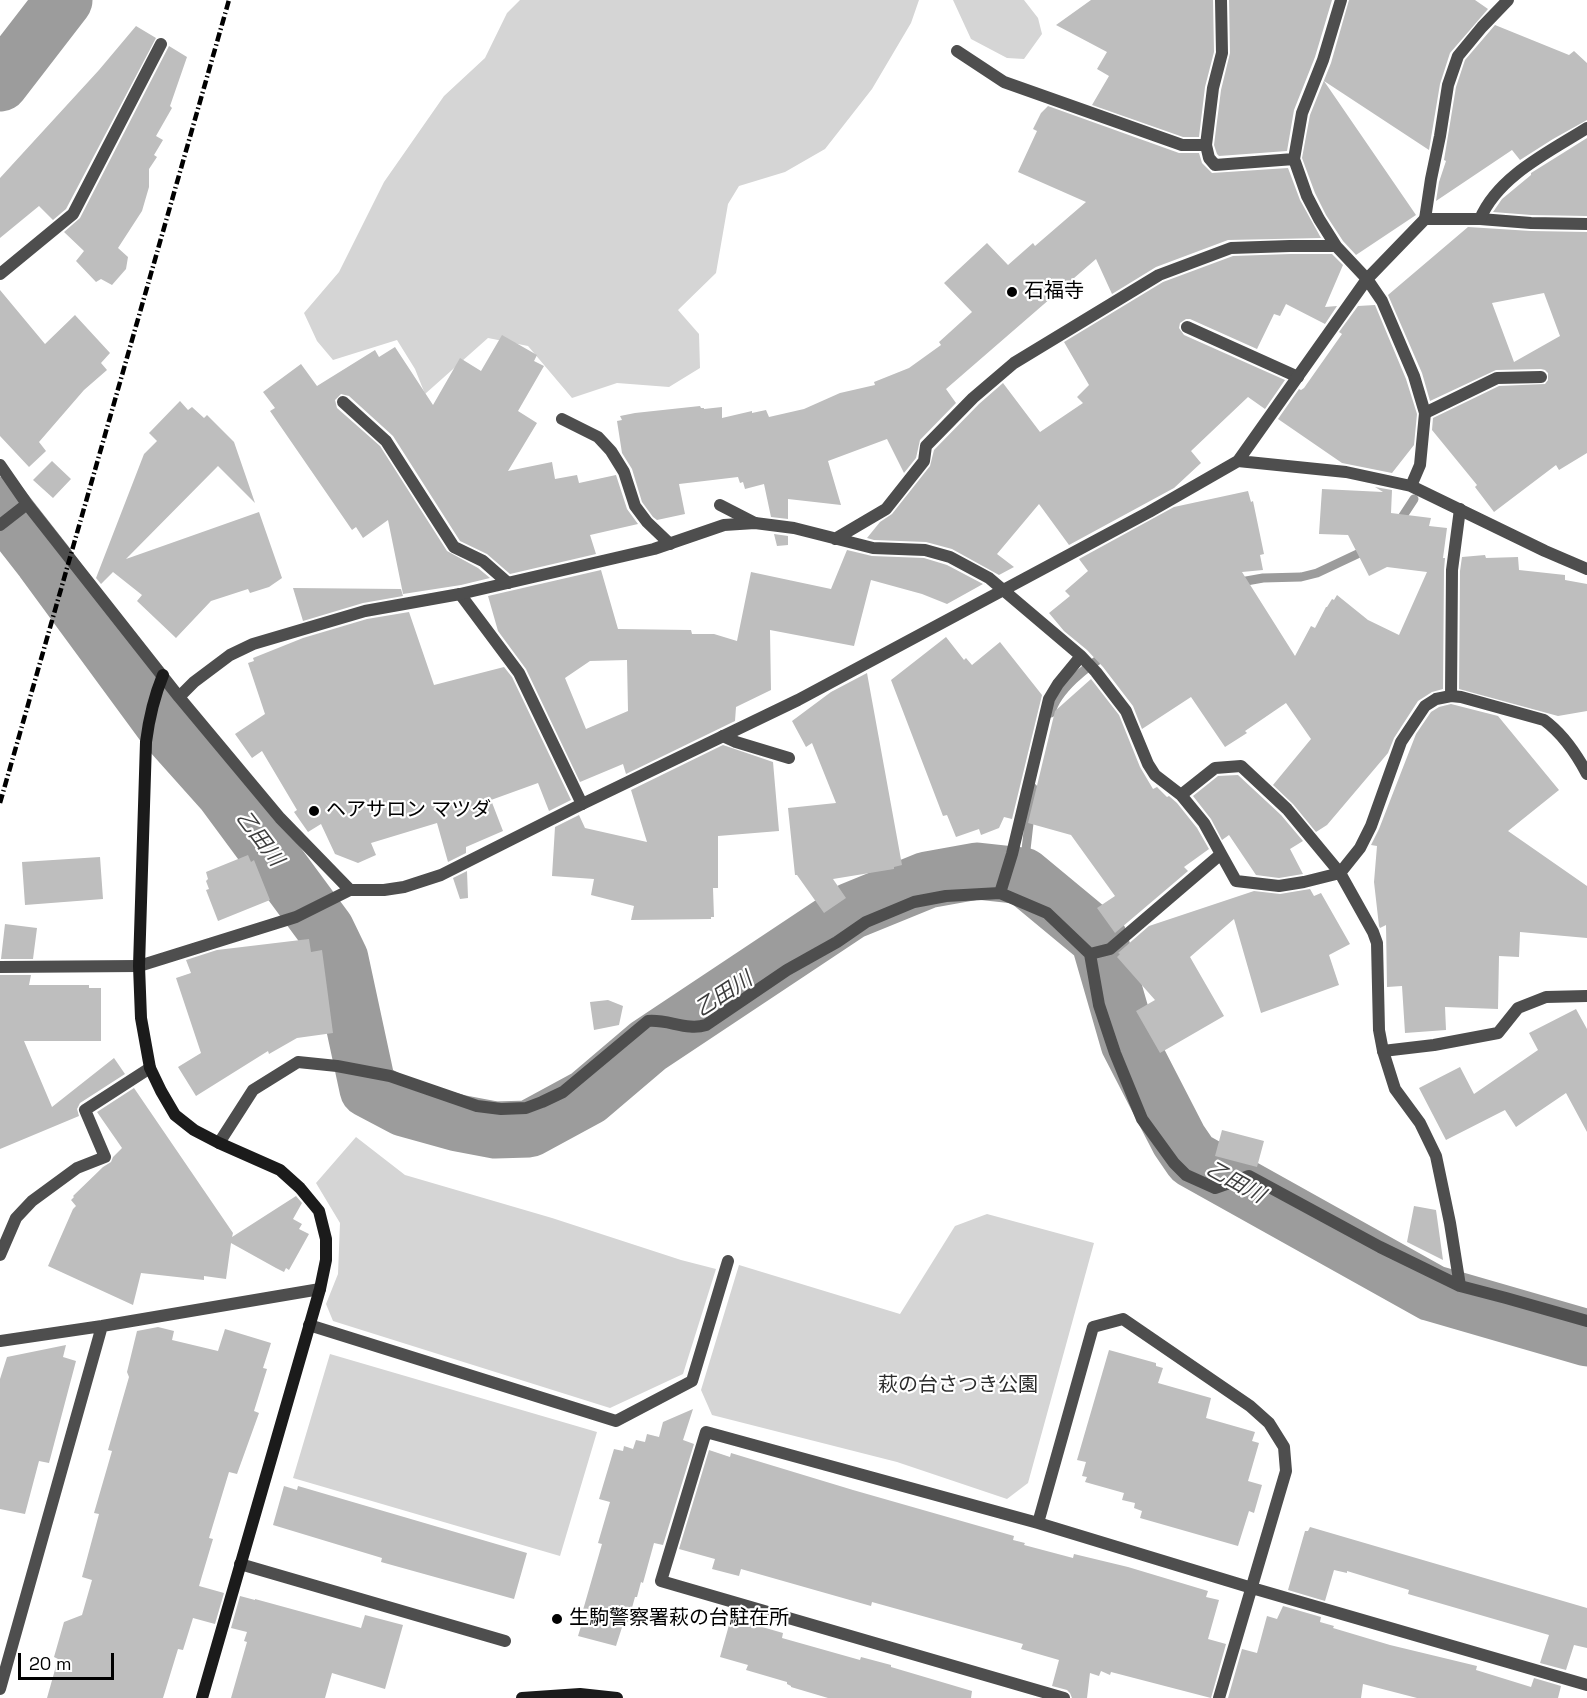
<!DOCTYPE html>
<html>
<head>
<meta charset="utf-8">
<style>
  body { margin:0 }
  #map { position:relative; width:1587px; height:1698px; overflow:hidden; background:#fff; font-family:"Space Grotesk",sans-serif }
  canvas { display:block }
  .scale { position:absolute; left:18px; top:1653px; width:96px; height:27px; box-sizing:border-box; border:3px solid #000; border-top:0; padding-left:8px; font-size:18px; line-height:21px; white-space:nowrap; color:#000; -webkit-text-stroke:4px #fff; paint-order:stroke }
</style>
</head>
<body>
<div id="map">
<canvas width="1587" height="1698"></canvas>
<div class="scale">20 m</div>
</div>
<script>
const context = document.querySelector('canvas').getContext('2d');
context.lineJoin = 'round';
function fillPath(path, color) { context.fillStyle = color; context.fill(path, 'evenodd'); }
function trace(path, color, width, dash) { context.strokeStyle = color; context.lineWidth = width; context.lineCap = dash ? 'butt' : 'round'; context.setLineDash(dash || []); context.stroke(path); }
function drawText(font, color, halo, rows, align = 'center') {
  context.font = font + ' "Space Grotesk","Noto Sans JP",sans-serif'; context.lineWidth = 4.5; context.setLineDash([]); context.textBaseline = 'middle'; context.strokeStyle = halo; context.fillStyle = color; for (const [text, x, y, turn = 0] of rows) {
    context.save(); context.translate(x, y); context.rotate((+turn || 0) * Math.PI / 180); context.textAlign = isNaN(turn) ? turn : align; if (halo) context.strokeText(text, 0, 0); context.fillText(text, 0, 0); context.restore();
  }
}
const green = new Path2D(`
  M520 0H919L911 23 872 89 825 149 785 172 739 186 728 204 716 273 678 310 699 334 700 368 669 387 617 383 572 398 528 346 488 338 425 394 415 369 397 340 333 360 317 341 304 313 339 272 384 182 444 96 485 58 507 13Z
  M953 0H1024L1038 18 1042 34 1024 59 1007 58 971 39Z
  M356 1137 405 1175 552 1218 681 1260 716 1269 683 1374 610 1408 333 1321 326 1304 338 1274 340 1223 316 1183Z
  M987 1214 1094 1243 1028 1483 1007 1499 897 1462 712 1415 701 1390 739 1265 900 1314 955 1226Z
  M330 1354 597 1432 560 1556 293 1478Z`);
const stream = new Path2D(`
  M1397 525 1414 499
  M1235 583 1263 578 1301 577 1317 573 1368 549
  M1051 713C1056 691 1087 666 1106 655
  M1023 876 1033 788`);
const river = new Path2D(`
  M0 83 64 0
  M0 505 43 560 165 726 224 792 326 930 340 959 368 1089 404 1108 458 1123 495 1130 529 1129 588 1097 648 1046 851 911 927 880 977 871 1023 876 1099 939 1129 1043 1179 1140 1192 1159 1432 1293 1587 1338`);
const building = new Path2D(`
  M1091 0H1213L1214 52 1205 87 1199 137H1183L1092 105 1109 76 1097 69 1107 52 1056 25Z
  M1229 0H1332L1315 57 1294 110 1287 151 1219 156 1217 154 1214 145 1221 90 1230 53Z
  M1349 0H1475L1488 9 1450 53 1440 84 1429 150 1324 81 1416 215 1356 255 1343 241 1326 215 1315 193 1302 158 1310 115 1331 63Z
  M1495 25 1569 55 1574 51 1587 63V120L1553 139 1520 160 1512 150 1436 201 1439 182 1446 161 1444 160 1456 87 1465 60Z
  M136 26 156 38 66 209 53 220 39 206 0 238V178L99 70Z
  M169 46 187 57 170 106 172 108 156 136 163 140 154 155 157 157 149 169V187L142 211 118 248 128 257 126 269 112 285 101 279 96 282 76 261 84 251 64 232 80 218Z
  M1048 106 1179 153H1199L1202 163 1212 173 1288 168 1300 200 1321 238 1228 240 1156 267 1112 294 1096 259 946 389 956 403 920 440 916 458 904 473 887 439 828 461 841 505 788 499V519L771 517 764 484 745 489 743 482 740 483 738 477 679 484 685 514 657 520 653 517 642 502 632 469 622 453 617 421 622 420 620 416 635 413 700 406 701 408H704V409L722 407V418L752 411V413L766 410 769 417 804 409 840 393 875 385 874 382 909 368 941 345 939 342 972 312 944 283 987 243 1008 265 1033 243 1035 246 1086 202 1018 172 1037 131 1033 129 1041 113Z
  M1587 138V216L1531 215 1493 212 1502 199 1531 175V173Z
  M1468 227 1531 231 1587 232V453L1559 470 1556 465 1494 512 1475 487 1477 485 1432 430 1433 418 1499 386 1545 384 1548 380V373L1545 370 1541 369 1496 370 1430 401 1422 373 1388 295ZM1544 293 1560 336 1514 362 1492 303Z
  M1290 254H1332L1343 265 1325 307 1337 306 1325 324 1286 304 1280 316 1274 314 1257 349 1190 319H1186L1180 323 1179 328 1184 335 1285 380 1265 409 1248 397 1191 451 1201 463 1174 488 1069 545 1039 504 997 554 1014 567 999 575 952 549 926 542 874 540 867 538 880 522 892 514 930 466 934 450 979 404 1003 383 1040 432 1083 403 1077 397 1089 385 1064 342 1163 282 1233 256Z
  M0 290 45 344 75 315 110 353 101 363 107 370 84 390 39 442 46 451 29 467 0 436Z
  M1375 305 1406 379 1417 414 1414 445 1392 473 1342 463 1278 419 1299 389 1301 390 1304 388 1342 334 1339 332 1358 306Z
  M502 335 537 355 534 361 544 366 518 411 537 423 508 471 552 462 555 479 577 475 579 483 616 475 627 509 638 524 590 535 596 554 510 574 487 554 460 541 393 436 349 396 341 394 335 400 337 408 380 446 447 551 478 568 490 578 461 585 403 594 388 520 363 538 356 527 352 530 270 411 275 408 263 392 301 364 317 386 375 350 379 357 395 347 433 405 460 358 481 371Z
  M180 401 188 410 192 407 204 418 207 415 234 442 255 503 218 466 126 559 259 512 282 578 269 587 250 593 248 589 211 601 176 638 137 601 142 595 113 572 101 584 96 578 144 454 157 441 149 433Z
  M52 461 71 479 53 498 33 480Z
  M1375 487 1392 490 1391 513 1431 518 1429 526 1447 528 1443 558H1445L1444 570 1443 689 1432 692 1418 701 1394 738 1388 753 1327 825 1316 832 1293 804 1273 785 1311 739 1286 703 1245 731 1247 733 1225 747 1191 697 1142 729 1133 706 1103 667 1087 650 1064 631 1049 613 1070 596 1065 591 1088 571 1079 559 1174 507 1248 491 1251 502 1253 501 1264 554 1260 555 1263 570 1242 572 1295 656 1311 626 1315 628 1326 607H1327L1332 599 1334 600 1337 595 1368 620 1399 635 1427 572 1387 567 1369 576 1348 535 1319 534 1322 489 1383 492Z
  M774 534 788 536V545L777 546Z
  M847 550 872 556 924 558 947 565 983 584 947 604 922 594 871 580 854 646 770 630 771 690 736 707 735 721 626 774 623 764 580 782 526 669 498 631 488 596 601 570 618 629 691 630 692 634H714L737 641 751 572 831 589ZM627 660 628 711 586 729 565 678 590 661Z
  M1485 555 1486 558 1518 557 1519 570 1565 575V580L1587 584V711L1558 716 1459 689 1460 571 1462 557Z
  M293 588 401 589 403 596 363 603 303 621Z
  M409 612 434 685 504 667 512 677 571 800 549 811 538 783 491 800 503 831 466 847V853L448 862 437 823 371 843 376 855 358 863 335 854 321 824 308 832 294 812 297 810 262 751 252 758 235 734 265 714 248 663 254 661 253 658 303 638 367 619Z
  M946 637 964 660 966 658 972 665 1000 642 1042 695 1012 819 1004 817 999 828 981 835 979 829 956 837 947 815 943 816 891 680Z
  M867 673 902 865 894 867V869L833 879 846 898 824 913 797 875H795L788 808 836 803 812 743 806 747 792 721 831 692Z
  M1091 679 1119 715 1140 767 1153 789 1157 787 1167 797 1169 796 1177 803 1197 828 1209 849 1184 867 1188 871 1115 933 1097 908 1115 896 1071 835 1028 823 1055 711Z
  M1451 704 1498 716 1559 790 1508 831 1587 886V938L1520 932 1519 957 1499 956 1498 1009 1445 1007 1446 1030 1405 1033 1402 986 1387 987 1386 925 1380 928 1379 926 1374 882 1377 846 1371 845 1379 829 1416 734 1431 712 1439 707Z
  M723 745 773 762 779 831 718 836V888H713L714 917H711V919L631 920 634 906 591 895 594 879 552 876 555 827 579 815 585 828 647 842 631 790Z
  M1238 775 1281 815 1303 841 1290 849 1303 874 1279 878 1256 875 1229 835 1222 840 1211 819 1193 796 1218 776Z
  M248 855 251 862 254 860 270 900 218 921 206 890 209 889 206 881 208 879 206 872Z
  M100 857 103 899 25 905 22 862Z
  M467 871 468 898 460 899 453 878Z
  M1310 889 1314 896 1321 893 1350 944 1329 955 1339 985 1261 1013 1234 919 1190 957 1224 1016 1160 1053 1136 1011 1155 1000 1117 957 1120 954 1118 953 1149 926 1254 891 1280 894Z
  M5 924 37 928 33 959H1Z
  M309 939 311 952 322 950 333 1033 297 1038 269 1054 268 1051 196 1096 178 1067 201 1053 176 978 191 973 186 960 217 950Z
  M0 975H31L29 985H89V988H101V1041H24L52 1107 114 1058 125 1074 80 1103 77 1109 79 1116 0 1149Z
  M608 1000 623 1006 619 1025 594 1030 590 1002Z
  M1576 1009 1587 1029V1132L1566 1093 1516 1127 1505 1110 1446 1140 1419 1088 1460 1067 1474 1094 1538 1050 1529 1033Z
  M134 1088 233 1233 232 1237 296 1196 302 1203 293 1219 302 1224 299 1229 309 1234 289 1270 286 1268 284 1272 276 1268 231 1243 226 1279 204 1276V1280L141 1273 133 1305 48 1266 73 1209 76 1206 71 1200 74 1197 73 1196 103 1167 111 1162 113 1157 122 1148 97 1112Z
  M1222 1130 1264 1141 1257 1167 1215 1156Z
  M1414 1206 1436 1210 1443 1260 1407 1242Z
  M158 1327 174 1331 172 1340 218 1351 225 1329 271 1343 263 1368 267 1369 254 1411 259 1413 237 1474 229 1472 209 1538 213 1539 199 1586 224 1593 215 1624 193 1618 183 1650 178 1649 163 1698H47L58 1659 54 1657 64 1622 82 1615 92 1580 82 1577 99 1514 94 1513 112 1451 108 1450 129 1377 127 1372 137 1331Z
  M66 1345 63 1357 76 1361 49 1463 39 1461 25 1514 0 1509V1379L7 1357Z
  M1109 1350 1156 1363V1366L1163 1368 1158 1383 1211 1398 1206 1418 1255 1432 1252 1441 1259 1443 1248 1481 1262 1485 1254 1513 1249 1511 1238 1546 1140 1518 1142 1511 1134 1508 1135 1503 1122 1500 1124 1493 1085 1482 1087 1477 1082 1476 1086 1462 1077 1460Z
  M693 1409 683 1440 694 1444 663 1545 654 1543 643 1583 641 1582 637 1597H635L628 1622 624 1621 616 1646 578 1636 586 1610H583L602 1544 598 1543 610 1502 599 1499 614 1449 623 1451 624 1446 633 1449 636 1440 645 1442 647 1434 659 1437 663 1422Z
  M709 1450 730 1457 731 1453 853 1490 1014 1536 1013 1540 1025 1543 1024 1545 1073 1558 1074 1554 1128 1567 1208 1591 1206 1597 1219 1600 1208 1639 1226 1644 1211 1698 1111 1672 1110 1675 1101 1671 1099 1676 1090 1673 1087 1698H1072L1070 1693 1067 1690 1052 1686 1059 1660 1021 1649 1023 1644 872 1602 871 1606 741 1569 739 1576 712 1569 715 1559 679 1549Z
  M284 1486 297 1490 298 1486 527 1553 514 1599 381 1562 382 1558 273 1525Z
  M1310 1527 1587 1608V1648L1574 1645 1566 1670 1540 1663 1549 1635 1408 1594 1409 1590 1347 1571V1573L1334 1570 1325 1601 1288 1590 1305 1531H1308Z
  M240 1596 255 1600V1599L361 1628 365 1615 403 1625 385 1689 332 1673 325 1698H231L247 1642 244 1641 247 1632 231 1628Z
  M1283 1606 1321 1617 1320 1622 1334 1626 1333 1628 1390 1645 1477 1666 1476 1670 1531 1687 1534 1678 1561 1686 1558 1698H1417L1363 1684 1361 1698H1228L1242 1649 1257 1653 1267 1616 1277 1619Z
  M731 1618 783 1633 782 1638 860 1660 861 1657 891 1665V1667L972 1691 971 1698H828L791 1687V1686L787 1684V1682L746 1670 748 1665 720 1657Z`);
const lane = new Path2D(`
  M1206 145 1213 88 1222 53 1221 0
  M1425 219 1431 179 1440 136 1448 85 1458 56 1482 27 1508 0
  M1480 219 1531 223 1587 224
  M1187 327 1298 377
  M343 402 386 441 454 547 483 561 508 583
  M1425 413 1497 378 1541 377
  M562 419 598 437 611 451 624 472 635 506 647 522 670 544
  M720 505 755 523
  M460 594 519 673 582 804
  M1451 696 1452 570 1460 509
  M723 736 736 742 789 758
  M0 967 139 966
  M1383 1051 1434 1045 1498 1033 1518 1008 1546 997 1587 996
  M0 1255 16 1218 32 1201 77 1168 105 1157 85 1110 150 1068`);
const street = new Path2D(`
  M957 51 1004 82 1182 145H1206L1209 158 1215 165 1294 159 1307 196 1319 219 1336 246
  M1294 159 1302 113 1323 60 1341 0
  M0 274 73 214 161 44
  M1238 461 1367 279 1425 219H1480C1498 176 1549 152 1587 128
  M0 465 27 504 179 697 280 818 350 890H384L404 887 441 875 576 807 798 700 1149 512 1238 461 1346 472 1411 486 1545 551 1587 569
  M0 525 27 504
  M835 539 886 509 924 461 926 446 973 398 1014 363 1159 275 1231 248 1290 246H1336L1367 279 1382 301 1414 376 1425 413 1420 465 1411 486
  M1081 656 1096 672 1126 711 1148 764 1155 775 1181 795 1204 823 1221 854 1110 949 1090 954
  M179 697 194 682 230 655 253 644 365 611 460 594 654 549 724 525 755 523 794 528 873 548 925 550 950 557 989 578 1081 656 1058 684 1049 699 1012 854 1000 893
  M1181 795 1215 768 1241 766 1287 809 1340 873 1360 848 1371 826 1401 742 1425 706 1436 699 1451 696 1461 697 1544 720C1563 734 1576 753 1587 774
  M1221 854 1236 881 1279 886 1304 882 1340 873 1373 932 1377 943 1379 1030 1383 1051 1395 1089 1420 1123 1436 1156 1450 1223 1460 1286
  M139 966 296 917 350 890
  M219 1143 253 1090 298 1062 337 1066 390 1076 477 1106 501 1109 526 1108 542 1102 563 1092 648 1021C668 1019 687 1031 706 1025L787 970 837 942 866 922 914 902 946 896 1000 893 1047 913 1090 954 1099 1005 1115 1053 1142 1119 1174 1163 1186 1175 1215 1188 1249 1176 1380 1247 1460 1286 1506 1298 1587 1321
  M309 1325 616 1421 692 1381 728 1261
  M0 1341 102 1326 320 1289
  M1038 1523 1093 1327 1123 1319 1250 1406 1269 1423 1284 1447 1286 1471 1219 1698
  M240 1564 505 1641
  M0 1689 102 1326
  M1064 1698 661 1581 706 1432 1038 1523 1252 1588 1587 1685`);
const secondary = new Path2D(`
  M163 675C154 697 149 718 146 742L139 966 141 1018 150 1068 161 1091 175 1115 194 1130 219 1143 280 1170 300 1188 319 1211 326 1239V1260L320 1289 202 1698
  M522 1698 580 1694 617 1698`);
const rail = new Path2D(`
  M0 803 229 0`);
const markers = [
  [1012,292,6,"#000"],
  [314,811,6,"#000"],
  [557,1619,6,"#000"]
];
const poiNames = [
  ["石福寺",1024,292],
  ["ヘアサロン マツダ",326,811],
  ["生駒警察署萩の台駐在所",569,1619]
];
const parkNames = [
  ["萩の台さつき公園",958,1386]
];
const waterNames = [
  ["乙田川",259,839,53],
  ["乙田川",724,995,-33],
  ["乙田川",1235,1183,29]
];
fillPath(green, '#d5d5d5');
trace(stream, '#9c9c9c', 9);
trace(river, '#9c9c9c', 57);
fillPath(building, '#bebebe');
trace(lane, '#4e4e4e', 12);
trace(street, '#4e4e4e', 12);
trace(secondary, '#1b1b1b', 12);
trace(rail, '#000', 4.5, [9, 3, 1.5, 3]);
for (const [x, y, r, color] of markers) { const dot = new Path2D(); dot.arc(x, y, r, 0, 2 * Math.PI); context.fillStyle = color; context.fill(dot); trace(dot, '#fff', 2); }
drawText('20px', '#000', '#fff', poiNames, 'left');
drawText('20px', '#2c2c2c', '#fff', parkNames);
drawText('italic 21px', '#3d3d3d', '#fff', waterNames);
</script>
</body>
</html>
